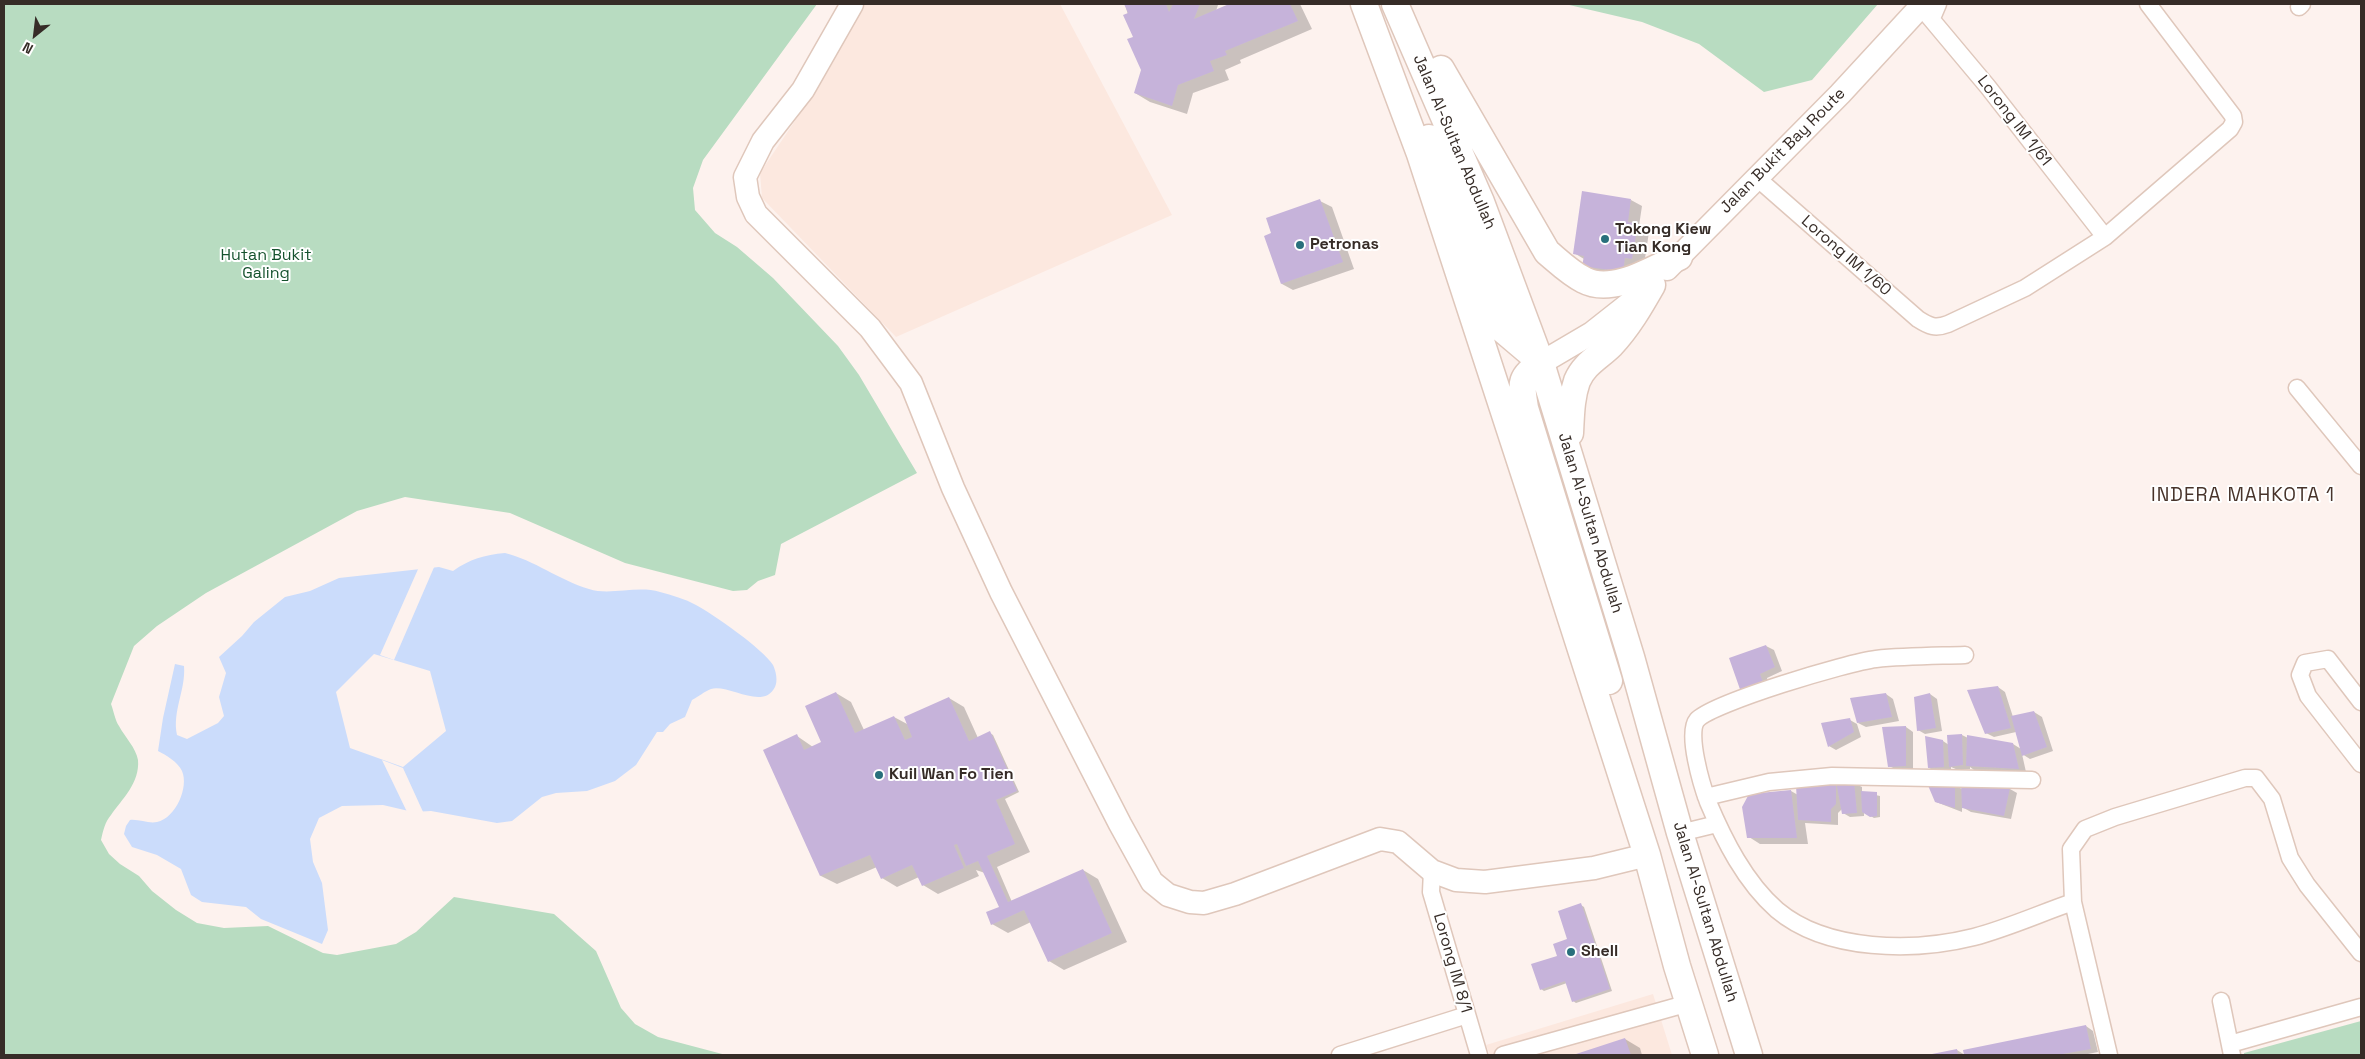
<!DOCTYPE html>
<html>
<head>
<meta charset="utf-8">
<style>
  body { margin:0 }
  #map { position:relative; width:2365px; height:1059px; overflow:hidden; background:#fdf2ee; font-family:"Space Grotesk",sans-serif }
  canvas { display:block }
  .frame { position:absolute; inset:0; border:5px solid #362c27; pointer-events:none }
  .north { position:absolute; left:10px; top:10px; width:50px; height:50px; -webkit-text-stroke:4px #fff; paint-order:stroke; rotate:209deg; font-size:14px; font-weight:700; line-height:20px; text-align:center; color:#362c27 }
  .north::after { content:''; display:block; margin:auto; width:18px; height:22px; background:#362c27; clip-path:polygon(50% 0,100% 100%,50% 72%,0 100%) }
</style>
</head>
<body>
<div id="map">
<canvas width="2365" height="1059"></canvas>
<div class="frame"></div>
<div class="north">N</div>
</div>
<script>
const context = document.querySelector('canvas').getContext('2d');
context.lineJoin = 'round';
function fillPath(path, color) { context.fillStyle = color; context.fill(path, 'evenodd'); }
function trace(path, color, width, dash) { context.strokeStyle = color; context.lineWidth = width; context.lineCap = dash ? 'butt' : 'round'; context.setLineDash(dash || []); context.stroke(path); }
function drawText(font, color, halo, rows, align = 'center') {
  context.font = font + ' "Space Grotesk",sans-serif'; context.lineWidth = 4; context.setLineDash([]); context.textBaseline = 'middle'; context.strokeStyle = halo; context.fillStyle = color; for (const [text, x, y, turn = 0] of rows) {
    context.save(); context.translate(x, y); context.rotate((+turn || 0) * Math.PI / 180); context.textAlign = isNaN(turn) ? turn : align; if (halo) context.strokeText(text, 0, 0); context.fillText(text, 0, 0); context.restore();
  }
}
const built = new Path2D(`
  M864 4H1060L1172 215 896 337 762 198 760 173 823 79Z
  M1653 994 1672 1055H1490L1486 1045Z`);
const green = new Path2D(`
  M4 4H817L703 160 693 188 695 210 715 233 737 247 773 278 838 346 859 375 917 473 781 544 775 575 758 581 747 590 733 591 625 563 510 513 405 497 357 511 206 593 157 626 134 646 111 704C114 712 115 720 119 726 125 737 136 748 138 760 140 783 122 799 111 815 105 822 103 831 101 840L109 854 120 864 139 876 152 891 176 910 197 923 224 928 268 926 323 953 337 955 396 944 416 932 454 897 554 914 596 951 621 1008 635 1024 658 1037 726 1055H4Z
  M1565 4H1878L1812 80 1764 92 1699 44 1642 22Z
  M2361 1021V1055H2244V1053Z`);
const water = new Path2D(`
  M505 553C534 560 559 580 589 589 610 596 637 585 660 592 672 595 685 599 696 605 713 614 763 649 773 665 776 671 778 681 775 687 763 711 729 684 711 689 705 691 698 697 692 700L685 717 670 724 663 732H657L636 765 615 781 587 791 556 793 542 797 512 821 497 823 431 811 413 812 383 805 342 806 319 818 310 839 313 862 322 883 328 930 322 944 261 919 246 907 202 902 191 895 181 869 157 855 132 847 124 834 126 826 130 820C139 819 149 824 157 822 176 818 189 787 182 771 178 762 166 755 158 751L163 718 175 664 184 666C186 690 172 711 177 735L187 739 218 723 224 716 219 697 226 673 219 657 242 636 254 622 285 597 310 591 339 578 439 567 453 571C470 559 484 555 505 553ZM374 654 430 671 446 731 403 767 350 748 336 692Z`);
const pier = new Path2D(`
  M435 565 394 660 380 655 419 567Z
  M382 760 403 768 424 814H408Z`);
const shadow = new Path2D(`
  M1125 4H1215L1218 5 1216 11 1232 4H1300L1312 29 1240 60 1241 63 1225 70 1229 80 1193 93 1187 114 1150 102 1135 93 1143 70Z
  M1631 200 1642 206 1639 226 1649 232 1644 265 1634 278 1595 272 1584 265V259L1574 253Z
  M1320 201 1332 207 1354 269 1293 290 1282 284 1273 234Z
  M1766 646 1774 650 1782 671 1767 678 1771 692 1751 699Z
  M1998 687 2005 692 2013 717 2034 712 2042 717 2053 751 2030 759 2022 754 2026 772 1974 770 1970 767V769L1958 770 1951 767V771L1936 772 1929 768 1943 741 1949 745 1948 737 1962 735 1968 738 2013 744 2021 749 2016 732 1994 737 1986 733Z
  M836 693 851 702 864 730 894 717 909 725 949 698 964 707 978 738 990 733 993 735 1019 792 1005 799 1030 852 997 867 1012 902 1083 870 1098 879 1127 942 1064 970 1049 961 1031 922 1008 933 992 924 1000 907 985 873 976 870 979 876 938 894 923 885 919 877 897 887 882 878 877 867 837 884 821 876 765 750 797 736 813 747 823 743Z
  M1886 694 1893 699 1899 721 1866 727 1858 723Z
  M1930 694 1937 699 1942 731 1925 734 1918 730Z
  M1850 720 1857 724 1861 737 1836 750 1829 746Z
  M1906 727 1913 732V769L1897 770 1889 766Z
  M1854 783 1862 787V792L1880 796V817L1874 818 1864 812V816L1850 817 1843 813 1842 809 1838 813V825L1805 823 1808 844H1760L1749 837 1791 791 1798 795 1797 787Z
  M1955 785 1962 789V785L2010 789 2017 793 2011 819 1971 812 1962 807V812L1936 802Z
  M1581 905 1584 907 1612 991 1576 1003 1573 1001 1567 983 1544 991 1541 989 1569 940Z
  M2086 1026 2093 1031 2098 1052 2083 1055H1935L1957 1050 1965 1055 1964 1051Z
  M1625 1039 1640 1048 1642 1055H1575Z`);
const building = new Path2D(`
  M1124 4H1166L1169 12 1173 4H1200L1194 19 1229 4H1290L1298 21 1225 51 1227 55 1210 61 1214 71 1178 85 1172 106 1134 93 1141 70 1127 39 1133 37 1123 15 1128 13Z
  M1582 191 1631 199 1628 222 1638 224 1632 259 1625 258 1623 272 1582 266 1584 256 1573 254Z
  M1320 199 1343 262 1281 284 1264 236 1271 233 1266 218Z
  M1766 645 1775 667 1760 674 1765 688 1742 695 1729 658Z
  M1998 686 2011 728 1985 734 1967 690Z
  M836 692 855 733 894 716 905 740 912 737 904 717 949 697 969 741 990 731 1017 791 996 800 1015 844 987 856 1008 902 1083 869 1112 933 1048 962 1024 910 991 925 986 912 999 907 978 861 966 866 957 844 954 845 964 868 922 886 912 865 881 879 870 855 820 876 763 750 797 734 804 750 821 742 805 706Z
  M1886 693 1892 717 1857 723 1850 698Z
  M1930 693 1936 728 1917 731 1914 697Z
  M2034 711 2047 747 2022 756 2011 716Z
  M1850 718 1854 732 1828 747 1821 723Z
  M1906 726V766L1888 767 1882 727Z
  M1962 734 1963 765 1949 767 1947 735Z
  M1967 735 2013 743 2019 769 1966 766Z
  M1925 736 1943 740 1944 767 1928 768Z
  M1836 781H1854L1857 813 1842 814Z
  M1836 781V804L1831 809V822L1798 820 1796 786Z
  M1927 783 1955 784V808L1935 802Z
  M1961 784 2010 788 2004 816 1962 808Z
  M1791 790 1797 838H1747L1742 807 1749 794Z
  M1861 791 1877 792V816L1870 817 1862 812Z
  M1581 903 1610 989 1572 1002 1565 981 1540 990 1531 964 1557 956 1553 944 1567 939 1558 911Z
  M2086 1025 2091 1049 2057 1055H1964L1963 1050Z
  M1625 1038 1631 1055H1573Z
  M1957 1049 1958 1055H1933L1932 1054Z`);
const street = new Path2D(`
  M1921 7 1988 87 2105 237
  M2299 7 2302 4
  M1932 18 1938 4
  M1757 178 1918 319C1929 326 1935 329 1948 324L2025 288 2105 237 2230 129 2234 122 2233 116 2148 4
  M2297 388 2361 466
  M1965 655C1935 656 1905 656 1876 659 1849 662 1712 703 1697 720 1686 733 1702 786 1708 802 1724 840 1745 882 1777 910 1827 952 1914 952 1974 937 2008 928 2041 913 2073 902
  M2361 702 2328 659 2305 663 2300 675 2308 696 2361 764
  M1706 797 1769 782 1832 776 2032 780
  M1680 833 1717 824
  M1432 871 1431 892 1479 1055
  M2221 1001 2232 1055
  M2230 1044 2361 1007
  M1340 1055 1467 1015
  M1503 1055 1689 1003
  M2109 1055 2073 902 2071 849 2085 829 2115 817 2245 778H2256L2272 799 2290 858 2307 885 2361 953`);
const secondary = new Path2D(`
  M852 4 803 90 763 141 745 177 748 197 756 214 870 328 911 383 953 488 1001 592 1120 824 1152 882 1168 895 1190 902 1204 903 1235 894 1380 839 1398 842 1432 871 1456 880 1485 882 1594 868 1647 855
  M1667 269 1840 94 1923 4
  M1541 363 1592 333 1644 292`);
const primary = new Path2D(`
  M1364 4 1420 154 1541 525 1647 855 1677 966 1705 1055
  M1395 4 1481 202 1541 363 1631 657 1680 833 1749 1055
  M1441 69 1547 252C1559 262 1570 273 1584 280 1612 295 1653 269 1679 257
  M1429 138 1449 180 1502 329 1541 362
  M1541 363C1519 378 1521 383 1525 408L1609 681
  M1570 433C1571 415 1571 398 1577 381 1584 364 1599 357 1611 345 1628 327 1640 306 1652 285`);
const markers = [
  [1605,239,5,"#286f7c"],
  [1300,245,5,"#286f7c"],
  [879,775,5,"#286f7c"],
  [1571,952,5,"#286f7c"]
];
const streetNames = [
  ["Lorong IM 1/61",2014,121,52],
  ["Jalan Al-Sultan Abdullah",1454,142,67],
  ["Jalan Bukit Bay Route",1783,151,-45],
  ["Lorong IM 1/60",1846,256,41],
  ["Jalan Al-Sultan Abdullah",1590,523,73],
  ["Jalan Al-Sultan Abdullah",1705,912,73],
  ["Lorong IM 8/1",1452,963,74]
];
const poiNames = [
  ["Tokong Kiew",1615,230],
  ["Tian Kong",1615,248],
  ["Petronas",1310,245],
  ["Kuil Wan Fo Tien",889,775],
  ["Shell",1581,952]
];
const parkNames = [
  ["Hutan Bukit",266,256],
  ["Galing",266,274]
];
const quarterNames = [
  ["INDERA MAHKOTA 1",2243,496]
];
fillPath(built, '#fce8df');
fillPath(green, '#b8dcc1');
fillPath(water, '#cbdcfb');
fillPath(pier, '#fdf2ee');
fillPath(shadow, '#0003');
fillPath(building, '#c6b3da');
trace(street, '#dfc7bb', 19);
trace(secondary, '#dfc7bb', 25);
trace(primary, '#dfc7bb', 29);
trace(street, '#fff', 16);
trace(secondary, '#fff', 22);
trace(primary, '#fff', 26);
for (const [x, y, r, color] of markers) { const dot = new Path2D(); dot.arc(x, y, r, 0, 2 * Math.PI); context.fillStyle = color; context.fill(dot); trace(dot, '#fff', 2); }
drawText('16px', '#362c27', '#fff', streetNames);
drawText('bold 16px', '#362c27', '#fff', poiNames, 'left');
drawText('16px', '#15522e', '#fff', parkNames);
context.letterSpacing = '1px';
drawText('19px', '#48342b', '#fff', quarterNames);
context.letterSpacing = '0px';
</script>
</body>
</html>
